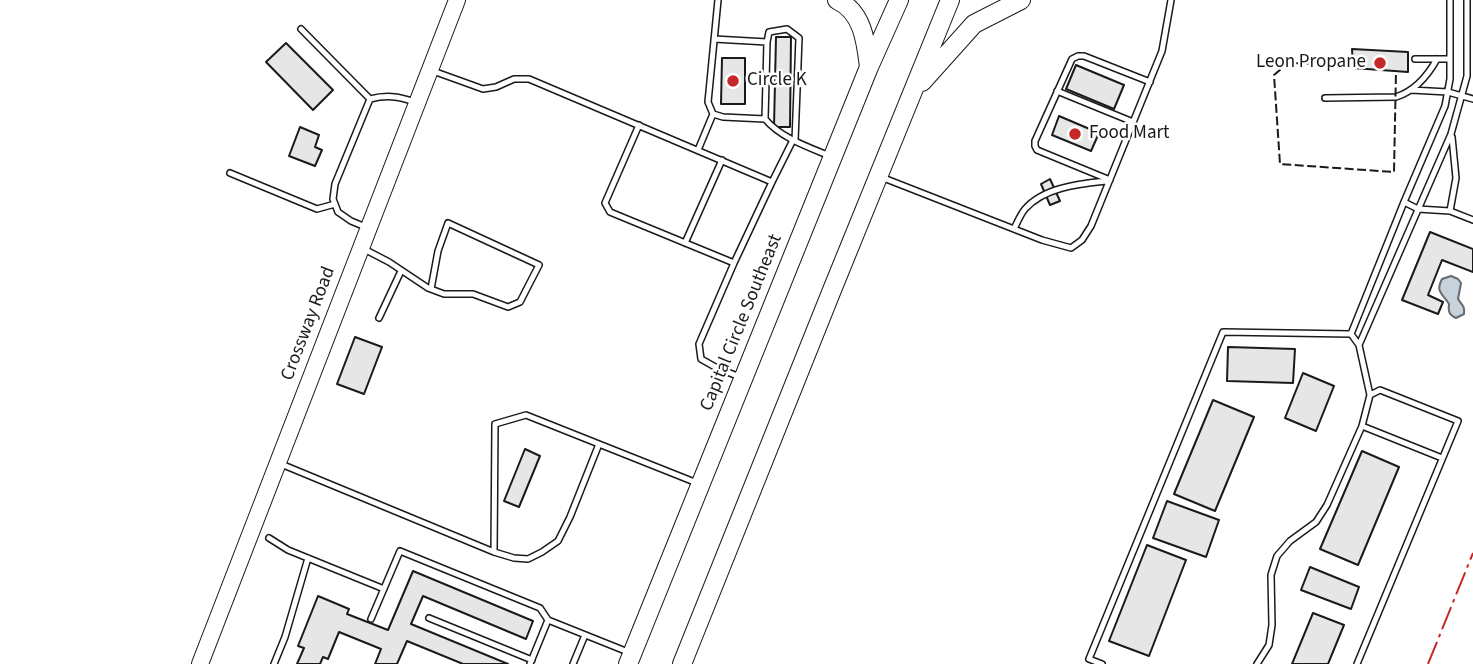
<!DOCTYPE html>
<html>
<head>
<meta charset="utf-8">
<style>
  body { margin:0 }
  canvas { display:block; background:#fff }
</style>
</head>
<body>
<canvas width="1473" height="664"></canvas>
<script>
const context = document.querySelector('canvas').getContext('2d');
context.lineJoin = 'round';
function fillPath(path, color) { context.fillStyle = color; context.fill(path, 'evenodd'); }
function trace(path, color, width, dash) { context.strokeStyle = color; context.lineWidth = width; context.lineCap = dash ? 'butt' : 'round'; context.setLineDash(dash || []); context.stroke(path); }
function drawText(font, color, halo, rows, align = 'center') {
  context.font = font + ' "Source Sans 3",sans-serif'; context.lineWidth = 5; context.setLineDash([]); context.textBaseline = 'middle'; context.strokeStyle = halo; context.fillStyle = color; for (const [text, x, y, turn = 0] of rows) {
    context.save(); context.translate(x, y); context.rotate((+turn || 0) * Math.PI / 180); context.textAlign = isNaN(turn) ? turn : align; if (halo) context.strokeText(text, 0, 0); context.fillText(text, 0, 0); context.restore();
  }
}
const water = new Path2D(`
  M1451 276 1458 279 1461 283 1458 299C1462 305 1465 306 1464 314L1456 318C1449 315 1448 311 1449 304 1443 294 1435 292 1442 279Z`);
const building = new Path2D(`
  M776 37H791L790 127H774Z
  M286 43 333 90 313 110 266 62Z
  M1352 49 1408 52V72L1353 68Z
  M722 58H745V104H721Z
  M1076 65 1124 85 1114 109 1066 89Z
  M1059 116 1099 133 1091 151 1052 135Z
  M300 127 319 135 315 147 322 150 315 166 289 156Z
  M1050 179 1060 201 1050 205 1041 184Z
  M1430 232 1473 249V272L1442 260 1428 295 1443 302 1438 314 1402 300Z
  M355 337 382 347 364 394 337 384Z
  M1228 347 1295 349 1293 383 1227 381Z
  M1303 373 1334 386 1316 431 1285 418Z
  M1213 400 1254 417 1215 511 1174 494Z
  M525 449 540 456 519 507 504 501Z
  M1362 451 1399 467 1358 565 1320 549Z
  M1167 501 1219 520 1206 557 1153 538Z
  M1147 545 1186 560 1149 656 1109 641Z
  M1310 567 1359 587 1351 609 1301 590Z
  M413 571 533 621 526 639 423 596 411 624 508 664H463L407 641 397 664H375L381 649 339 632 328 659 323 657 320 664H297L304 648 298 646 318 596 349 609 347 614 388 630Z
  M1313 613 1344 625 1328 664H1292Z`);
const lane = new Path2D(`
  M718 0 708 102 713 114 723 117 765 119
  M301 29 370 99
  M714 39 767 42
  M1415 59H1450
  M433 71 483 89 496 87 514 79H529L772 182 793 140
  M1411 90 1448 92 1473 99
  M1057 91 1133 122
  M1325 98 1396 97C1415 91 1427 77 1437 59
  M370 99C386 95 398 96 414 102
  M639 125 605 203 610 212 734 263 772 182
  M795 141 799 38 787 29 769 32 767 42 765 119C781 138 808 147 830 156
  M698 150 713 114
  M230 173 317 209 335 204
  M881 177 1042 240 1071 248 1082 240 1091 226 1162 51 1171 0
  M1110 180 1037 150 1035 146V141L1072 59 1078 56H1084L1150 82
  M1404 202 1418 209 1450 211 1473 220
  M1450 211 1456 178 1452 137
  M368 228 351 221 338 212 333 199 335 184 370 99
  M1014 229C1017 223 1020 215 1025 209 1044 187 1079 184 1107 181
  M685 243 722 160
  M364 249 389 262 428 288 444 294H473L508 307 520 302 539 265 448 223 438 251 431 289
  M734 263 699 344 701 359 717 368 740 377
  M379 318 401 271
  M1351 334 1404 202 1445 106 1450 79V0
  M1359 345 1451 134 1467 76V0
  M1362 426 1442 458
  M599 444 570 517 558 541 542 552 528 559 514 558 494 552 495 424 526 415 697 483
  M281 464 494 552
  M269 538 288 550 384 589
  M429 618 532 660
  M371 619 400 551 540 608 548 620 628 652
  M274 664 285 637 308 558
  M530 664 548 620
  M573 664 585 635
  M1102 664 1089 659 1223 332 1351 334
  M1257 664 1269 645 1272 625 1271 575 1277 556 1290 541 1316 522 1327 505 1362 426 1370 395 1359 345 1351 334
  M1357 664 1458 421 1380 390 1370 395`);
const secondary = new Path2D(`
  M200 664 457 0`);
const primary = new Path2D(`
  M837 0C863 12 866 42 869 67
  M922 82 974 24 1021 0
  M628 664 869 67 899 0
  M682 664 832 290 950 0`);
const fence = new Path2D(`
  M1352 58 1336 64 1288 63 1274 75 1280 164 1394 172 1396 71`);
const power = new Path2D(`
  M1428 664 1473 553`);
const markers = [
  [1380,63,7,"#c62828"],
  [733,81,7,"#c62828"],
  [1075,134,7,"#c62828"]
];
const poiNames = [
  ["Leon Propane",1366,63,"right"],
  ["Circle K",747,81],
  ["Food Mart",1089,134]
];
const streetNames = [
  ["Capital Circle Southeast",742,323,-68],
  ["Crossway Road",309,324,-69]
];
fillPath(water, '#c6d2dc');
trace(water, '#6a6a6a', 2);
fillPath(building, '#e6e6e6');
trace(building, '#1a1a1a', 2);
trace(lane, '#1a1a1a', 8);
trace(secondary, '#1a1a1a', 18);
trace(primary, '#1a1a1a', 20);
trace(lane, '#fff', 5);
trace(secondary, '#fff', 16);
trace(primary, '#fff', 18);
trace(fence, '#1a1a1a', 2, [9, 3.5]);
trace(power, '#c62828', 2, [24, 5, 3.5, 5]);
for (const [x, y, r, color] of markers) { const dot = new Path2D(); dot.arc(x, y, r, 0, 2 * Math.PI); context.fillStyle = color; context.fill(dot); trace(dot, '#fff', 2.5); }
drawText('19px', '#1a1a1a', '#fff', poiNames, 'left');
drawText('19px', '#1a1a1a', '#fff', streetNames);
</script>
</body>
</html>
